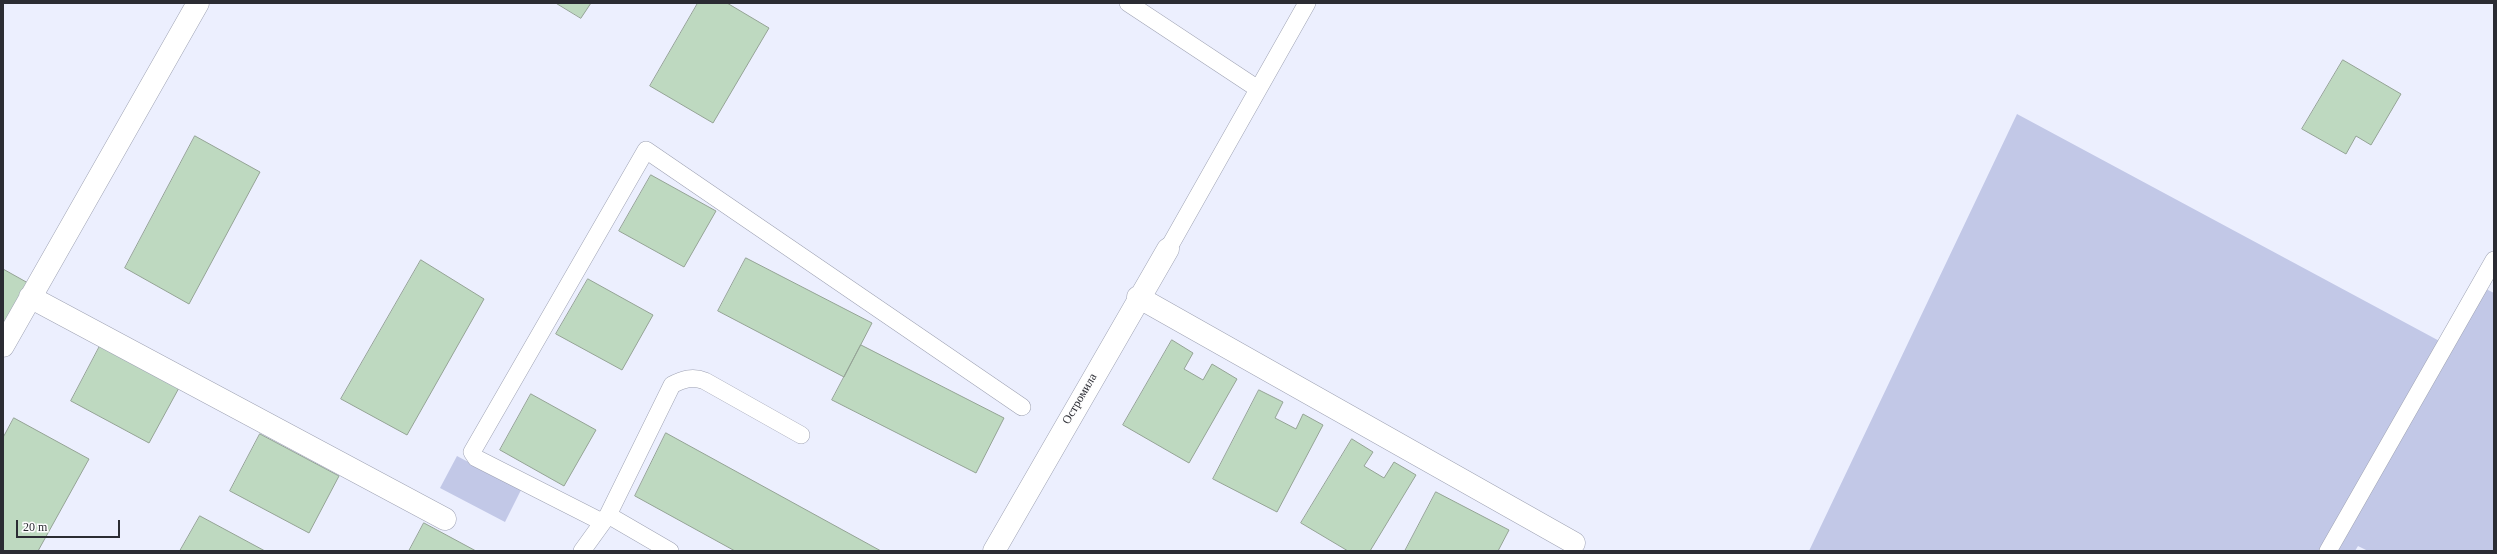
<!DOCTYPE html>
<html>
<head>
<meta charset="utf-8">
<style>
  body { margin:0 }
  #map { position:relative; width:2497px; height:554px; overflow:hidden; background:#eceffe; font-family:Georgia,serif }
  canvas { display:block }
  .frame { position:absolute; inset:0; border:4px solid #2b2c33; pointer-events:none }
  .scale { position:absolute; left:16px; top:520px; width:104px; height:18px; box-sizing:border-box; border:2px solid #2b2c33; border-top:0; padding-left:5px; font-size:12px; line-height:14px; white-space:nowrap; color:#2b2c33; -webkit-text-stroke:3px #fdfdfd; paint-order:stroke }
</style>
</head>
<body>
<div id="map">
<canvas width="2497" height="554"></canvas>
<div class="frame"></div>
<div class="scale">20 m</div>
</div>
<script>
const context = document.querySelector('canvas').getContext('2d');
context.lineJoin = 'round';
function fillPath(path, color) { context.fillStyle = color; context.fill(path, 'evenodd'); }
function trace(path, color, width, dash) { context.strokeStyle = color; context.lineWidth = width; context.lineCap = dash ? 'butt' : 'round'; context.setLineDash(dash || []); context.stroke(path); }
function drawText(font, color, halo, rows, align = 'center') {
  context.font = font + ' Georgia,serif'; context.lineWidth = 3; context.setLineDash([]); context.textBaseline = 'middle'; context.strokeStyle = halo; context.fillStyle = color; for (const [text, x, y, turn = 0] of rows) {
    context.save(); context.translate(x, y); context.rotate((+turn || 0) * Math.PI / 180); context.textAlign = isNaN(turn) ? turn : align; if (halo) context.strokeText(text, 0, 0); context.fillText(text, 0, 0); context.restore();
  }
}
const green = new Path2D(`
  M2017 114 2445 344 2478 285 2494 293V551H2368L2358 546 2355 551H1809Z
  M457 456 521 490 505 522 440 488Z`);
const building = new Path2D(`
  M556 3H591L581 18Z
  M698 3H727L769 28 713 123 650 86Z
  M2343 60 2401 94 2371 145 2356 136 2346 154 2302 129Z
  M195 136 260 172 189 304 125 268Z
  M651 175 716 211 684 267 619 231Z
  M746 258 872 323 844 377 718 311Z
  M421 260 484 299 407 435 341 399Z
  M3 269 28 283 3 329Z
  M588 279 653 315 622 370 556 334Z
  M1172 340 1193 353 1184 369 1203 380 1212 364 1237 379 1189 463 1123 425Z
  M101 344 180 386 149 443 71 401Z
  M861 345 1004 418 976 473 832 400Z
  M1259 390 1283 402 1275 418 1296 429 1303 414 1323 425 1277 512 1213 479Z
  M531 394 596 430 564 486 500 450Z
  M14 418 89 459 38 551H3V438Z
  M666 433 881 551H735L635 496Z
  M260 434 339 476 309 533 230 491Z
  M1352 439 1373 452 1364 466 1384 478 1394 462 1416 475 1370 551H1348L1301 523Z
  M1436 492 1509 530 1498 551H1405Z
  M200 516 265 551H180Z
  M424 523 476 551H409Z`);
const service = new Path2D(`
  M1128 3 1258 89
  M1168 249 1307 3
  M608 515 670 551
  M602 522 476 458 472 452 646 150 1022 407
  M582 551 608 515 672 385C683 379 693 376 705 381L801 435
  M2328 551 2494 260`);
const minor = new Path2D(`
  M30 297 445 519
  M1138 297 1574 543
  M3 346 198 3
  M994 551 1168 249`);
const streetNames = [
  ["Остромила",1080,399,-60]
];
fillPath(green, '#c2c8e7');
fillPath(building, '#bed9c0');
trace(building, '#94a395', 1);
trace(service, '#9ea2b3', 18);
trace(minor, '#9ea2b3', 23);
trace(service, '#fff', 17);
trace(minor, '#fff', 22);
drawText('12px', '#2b2c33', '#fdfdfd', streetNames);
</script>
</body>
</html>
